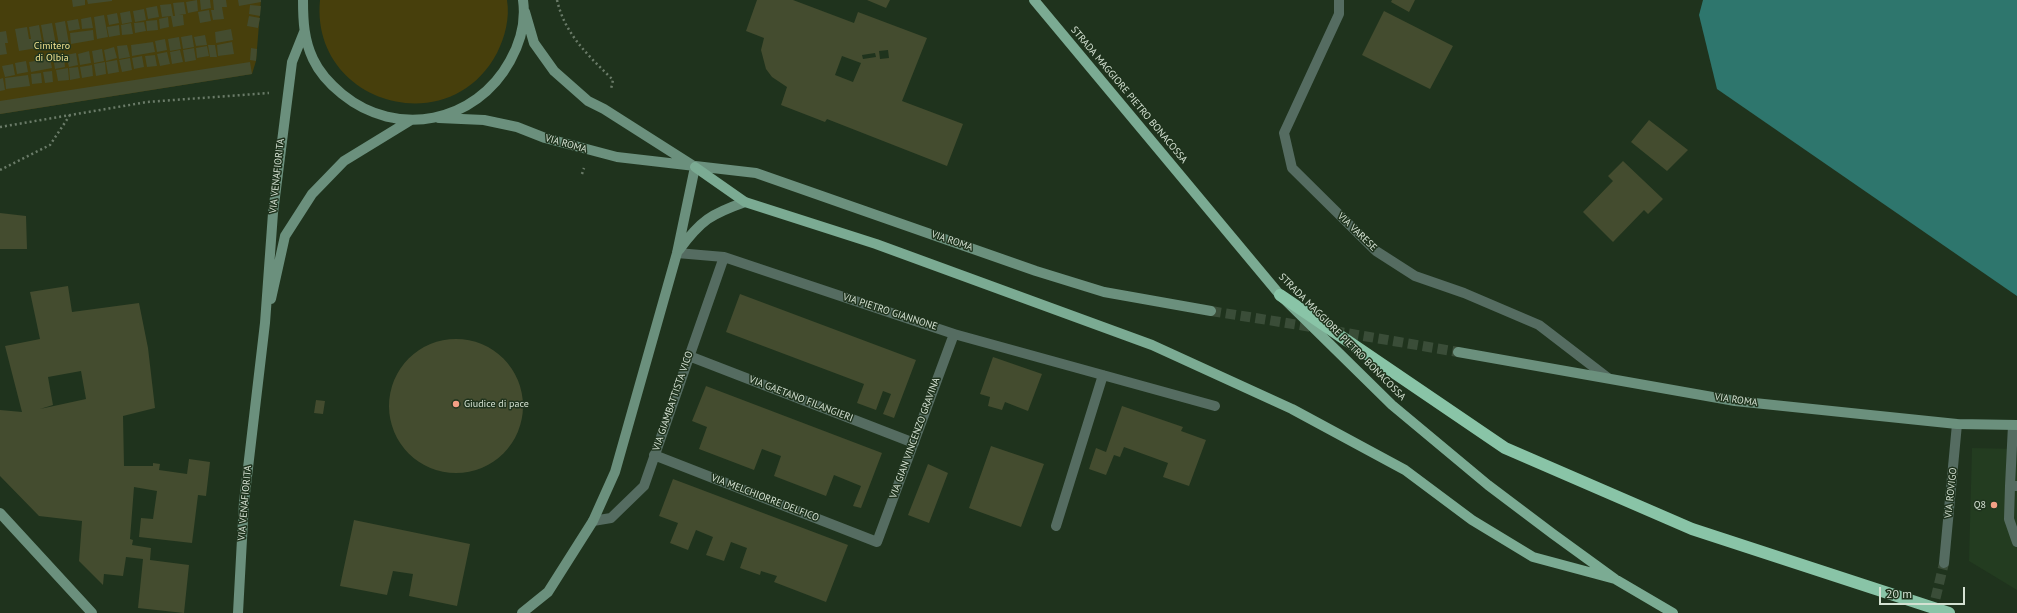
<!DOCTYPE html>
<html>
<head>
<meta charset="utf-8">
<style>
  body { margin:0 }
  #map { position:relative; width:2017px; height:613px; overflow:hidden; background:#1f331d; font-family:"PT Sans",sans-serif }
  canvas { display:block }
  .scale { position:absolute; left:1879px; top:587px; width:86px; height:18px; box-sizing:border-box; border:2px solid #d4e1d2; border-top:0; padding-left:5px; font-size:12px; line-height:14px; white-space:nowrap; color:#d4e1d2; -webkit-text-stroke:3px #1f331d; paint-order:stroke }
</style>
</head>
<body>
<div id="map">
<canvas width="2017" height="613"></canvas>
<div class="scale">20 m</div>
</div>
<script>
const context = document.querySelector('canvas').getContext('2d');
context.lineJoin = 'round';
function fillPath(path, color) { context.fillStyle = color; context.fill(path, 'evenodd'); }
function trace(path, color, width, dash) { context.strokeStyle = color; context.lineWidth = width; context.lineCap = dash ? 'butt' : 'round'; context.setLineDash(dash || []); context.stroke(path); }
function drawText(font, color, halo, rows, align = 'center') {
  context.font = font + ' "PT Sans",sans-serif'; context.lineWidth = 3; context.setLineDash([]); context.textBaseline = 'middle'; context.strokeStyle = halo; context.fillStyle = color; for (const [text, x, y, turn = 0] of rows) {
    context.save(); context.translate(x, y); context.rotate((+turn || 0) * Math.PI / 180); context.textAlign = isNaN(turn) ? turn : align; if (halo) context.strokeText(text, 0, 0); context.fillText(text, 0, 0); context.restore();
  }
}
const built = new Path2D(`
  M1972 448 2017 449V590L1969 561Z`);
const green = new Path2D(`
  M0 0H261L256 61 252 74 0 114Z
  M320 0H507C510 18 505 37 497 53 449 144 310 103 320 0Z`);
const water = new Path2D(`
  M1703 0H2017V296L1717 89 1699 15Z`);
const building = new Path2D(`
  M72 0H85V5L73 7Z
  M87 0H112V1L88 4Z
  M197 0 198 11 188 13 186 2Z
  M200 0H210L211 8 201 10Z
  M213 0H226L227 7H222L224 19 213 20 211 10H214Z
  M238 0H261V2L239 6Z
  M757 0H793L854 23 858 12 927 38 902 101 963 124 947 166 827 119 825 122 781 105 787 87 772 77 766 69 761 50 764 38 746 31ZM888 50 889 58 880 59 879 51ZM875 53 876 57 863 59 862 55ZM842 56 861 63 853 82 835 75Z
  M867 0H890L886 8Z
  M1392 0H1415L1409 12 1391 2Z
  M184 2 186 14 179 15H183L184 25 173 27 171 16 162 17 160 5 171 4 173 16H175L173 3Z
  M250 5 261 6 260 16 249 14Z
  M157 6 159 17 148 19 146 8Z
  M144 9 146 20 135 22 133 11Z
  M209 10 211 21 200 23 198 12Z
  M130 11 132 22 122 24 120 13Z
  M1384 11 1453 46 1430 89 1362 55Z
  M117 13 119 23 109 25 107 15Z
  M104 15 108 37 97 39 94 17Z
  M249 16 260 18 258 28 247 26Z
  M91 17 93 28 82 29 81 19Z
  M168 17 169 27 160 29 159 19Z
  M78 19 80 29 69 31 67 21Z
  M157 20 158 30 147 31 146 21Z
  M65 21 69 44 59 45 55 23Z
  M144 22 146 31 135 33 134 23Z
  M52 23 56 45 45 47 41 25Z
  M131 23 133 34 122 35 121 25Z
  M39 25 43 47 19 51 15 29 27 27 29 39H31L29 27Z
  M119 25 120 35 109 37 107 27Z
  M231 29 233 40 216 43 215 32Z
  M93 30 94 40 71 44 70 33Z
  M6 31 8 43H5L7 54 0 55V32Z
  M192 35 194 47 183 49 181 37Z
  M205 35 207 45 196 46 194 37Z
  M179 37 181 49 170 51 168 39Z
  M165 39 167 50 157 52 155 41Z
  M153 42 155 52 132 56 131 45Z
  M232 42 234 54 218 56 217 45Z
  M127 45 130 57 119 59 117 46Z
  M208 45H215L217 57H210Z
  M207 46 209 56 197 58 196 48Z
  M114 47 117 58 106 61 104 50Z
  M194 48 196 60 185 62 183 50Z
  M251 48 257 49 256 61 250 60Z
  M102 49 104 61 94 63 92 51Z
  M180 50 183 62 172 64 170 52Z
  M89 51 91 63 80 65 78 54Z
  M167 52 170 64 160 66 157 54Z
  M76 53 78 65 69 67 66 55Z
  M155 55 157 66 147 67 145 56Z
  M64 56 65 67 55 69 53 57Z
  M142 56 144 67 134 69 132 58Z
  M50 58 52 68 31 72 29 62Z
  M130 58 132 70 122 72 119 60Z
  M117 60 119 72 108 74 106 62Z
  M26 61 28 72 17 74 15 63Z
  M105 62 106 74 96 76 94 64Z
  M250 62 252 74 0 114V101Z
  M13 64 15 75 5 77 2 66Z
  M92 65 93 76 82 78 80 67Z
  M78 67 80 78 70 80 69 68Z
  M68 68 69 80 58 81 56 70Z
  M52 71 53 82 45 83 43 72Z
  M41 73 42 83 32 84 31 74Z
  M28 75 30 86 6 89 5 78Z
  M3 78 5 90 0 91V79Z
  M1649 120 1688 150 1667 171 1631 142Z
  M1623 161 1663 199 1648 214 1644 210 1613 242 1583 212 1613 181 1608 176Z
  M0 213 26 216 27 249H0Z
  M68 286 72 312 139 303 148 348 155 408 123 416 124 466H153V463L160 464 159 470 187 474 189 459 210 462 206 496 198 495 192 543 139 537 141 518 153 519 157 491 134 487 130 539 133 540 132 545 151 548 150 560 189 565 184 613 138 608 143 559 126 557 123 576 104 574 103 585 79 561 82 521 39 516 0 476V410L22 412 5 346 40 339 30 292ZM81 371 86 399 40 409 53 405 48 377Z
  M740 294 916 360 894 418 883 414 891 394 883 391 876 410 857 403 864 384 726 332Z
  M389 406a67 67 0 1 1 134 0a67 67 0 1 1-134 0Z
  M993 357 1042 374 1028 411 1005 402 1002 410 988 406 990 397 980 394Z
  M706 386 882 453 861 508 853 506 861 486 834 475 826 496 774 476 781 456 762 449 754 470 699 449 707 427 692 421Z
  M316 400 325 401 323 414 314 413Z
  M1122 406 1183 427 1181 431 1206 440 1189 486 1163 477 1168 463 1124 447 1120 457 1114 455 1106 475 1089 469 1096 448 1106 452Z
  M991 446 1044 464 1021 527 969 508Z
  M928 464 948 473 929 523 908 515Z
  M673 479 848 545 826 602 774 582 777 576 761 571 760 575 740 568 747 548 731 542 724 561 706 555 713 537 696 530 688 550 670 543 678 523 659 516Z
  M354 520 470 544 457 606 409 596 413 574 393 571 387 595 340 586Z`);
const streetTunnel = new Path2D(`
  M1932 613 1944 563`);
const secondaryTunnel = new Path2D(`
  M1211 311 1318 328
  M1334 331 1458 352`);
const path = new Path2D(`
  M557 0C565 35 589 56 613 80L611 89
  M0 127 147 102 269 93
  M0 170 50 145 70 115
  M582 174 584 168`);
const lane = new Path2D(`
  M2013 425 2010 486H2017
  M2010 486 2009 519 2017 542`);
const street = new Path2D(`
  M1339 0V14L1284 133 1292 168 1376 251 1415 276 1464 293 1539 325 1608 378
  M677 253 724 257 954 334 1215 406
  M689 356 914 443
  M654 455 877 542 954 334
  M593 521 611 518 644 486 724 257
  M1056 526 1103 375
  M1944 563 1957 424`);
const secondary = new Path2D(`
  M303 0C303 21 304 40 313 59 319 72 331 85 342 94 397 139 476 123 510 61 520 43 526 21 523 0
  M525 12 534 43 554 71 588 101 604 109 692 165
  M439 118 484 120 517 127 545 138 617 157 756 173 1036 271 1104 292 1211 311
  M679 250C701 220 711 214 745 202
  M271 299 285 236 312 194 344 161 411 120
  M1458 352 1735 401 1957 424 2017 425
  M0 513 92 613
  M238 613 244 502 265 323 273 213 292 62 304 32
  M522 613 548 592 593 521 615 472 677 253 695 167`);
const primary = new Path2D(`
  M1034 0 1280 295 1392 405 1488 485 1553 534 1615 579 1673 613
  M695 167 745 202 876 244 1152 345 1292 409 1405 470 1472 520 1533 557 1615 579`);
const highway = new Path2D(`
  M1280 295 1505 448 1692 529 1949 613`);
const markers = [
  [456,404,4,"#f39f85"],
  [1994,505,4,"#f39f85"]
];
const parkNames = [
  ["Cimitero",52,46],
  ["di Olbia",52,58]
];
const streetNames = [
  ["STRADA MAGGIORE PIETRO BONACOSSA",1129,95,50],
  ["VIA ROMA",566,144,16],
  ["VIA VENAFIORITA",277,176,-84],
  ["VIA VARESE",1357,232,44],
  ["VIA ROMA",952,241,19],
  ["VIA PIETRO GIANNONE",890,312,18],
  ["STRADA MAGGIORE PIETRO BONACOSSA",1342,337,45],
  ["VIA GAETANO FILANGIERI",801,399,21],
  ["VIA ROMA",1736,400,8],
  ["VIA GIAMBATTISTA VICO",673,401,-71],
  ["VIA GIAN VINCENZO GRAVINA",915,438,-70],
  ["VIA ROVIGO",1951,493,-84],
  ["VIA MELCHIORRE DELFICO",765,498,21],
  ["VIA VENAFIORITA",245,503,-85]
];
const poiNames = [
  ["Giudice di pace",464,404],
  ["Q8",1986,505,"right"]
];
fillPath(built, '#233c20');
fillPath(green, '#473f0c');
fillPath(water, '#2e766d');
fillPath(building, '#444c2f');
trace(streetTunnel, '#3a4d38', 10, [10, 5]);
trace(secondaryTunnel, '#3a4d38', 10, [10, 5]);
trace(path, '#6a7b68', 2.5, [2, 3]);
trace(lane, '#556c61', 10);
trace(street, '#556c61', 10);
trace(secondary, '#6b907d', 10);
trace(primary, '#7bab93', 10);
trace(highway, '#89c4a7', 12);
for (const [x, y, r, color] of markers) { const dot = new Path2D(); dot.arc(x, y, r, 0, 2 * Math.PI); context.fillStyle = color; context.fill(dot); trace(dot, '#1f331d', 1.5); }
drawText('10px', '#f0e290', '#1f331d', parkNames);
drawText('10px', '#d4e1d2', '#1f331d', streetNames);
drawText('10px', '#d4e1d2', '#1f331d', poiNames, 'left');
</script>
</body>
</html>
